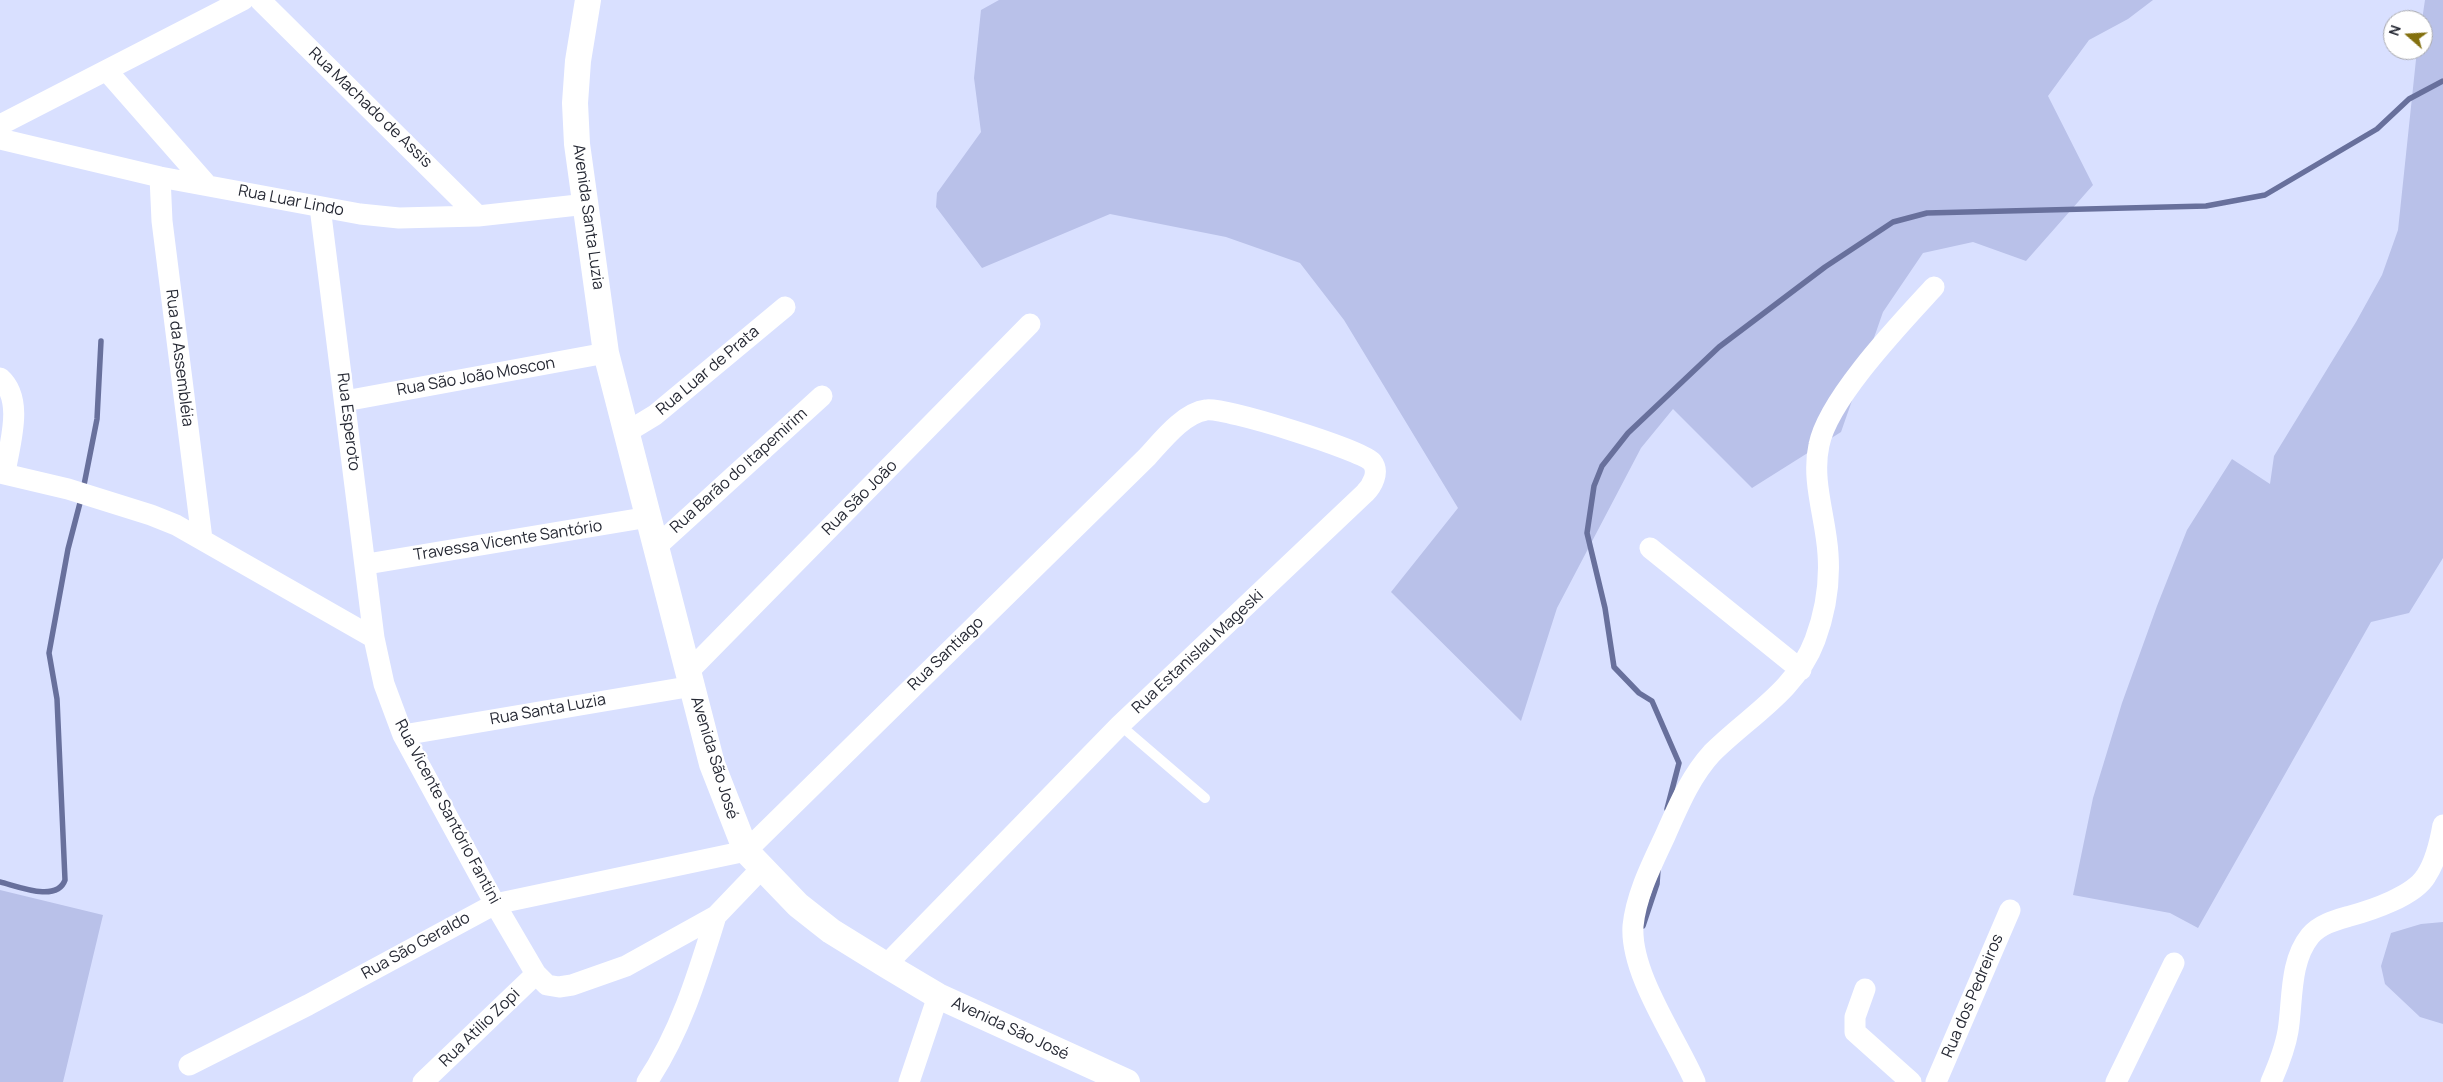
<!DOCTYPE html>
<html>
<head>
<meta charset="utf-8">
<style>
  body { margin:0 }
  #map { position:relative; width:2443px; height:1082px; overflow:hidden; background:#d9e0ff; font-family:Manrope,sans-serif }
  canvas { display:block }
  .north { position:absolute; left:2383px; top:10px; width:50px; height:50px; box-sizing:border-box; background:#fff; border:1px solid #a8a9ae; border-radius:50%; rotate:289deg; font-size:14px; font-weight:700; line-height:20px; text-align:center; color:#262934 }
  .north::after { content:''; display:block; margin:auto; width:18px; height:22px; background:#83700f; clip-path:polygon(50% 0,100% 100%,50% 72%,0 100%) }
</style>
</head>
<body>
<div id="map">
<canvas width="2443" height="1082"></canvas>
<div class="north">N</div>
</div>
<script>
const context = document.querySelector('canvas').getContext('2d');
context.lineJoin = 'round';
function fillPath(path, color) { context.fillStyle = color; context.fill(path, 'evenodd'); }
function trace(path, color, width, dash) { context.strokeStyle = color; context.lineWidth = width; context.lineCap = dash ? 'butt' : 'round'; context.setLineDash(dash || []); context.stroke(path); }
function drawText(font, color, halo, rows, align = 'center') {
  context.font = font + ' Manrope,sans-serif'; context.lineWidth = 4.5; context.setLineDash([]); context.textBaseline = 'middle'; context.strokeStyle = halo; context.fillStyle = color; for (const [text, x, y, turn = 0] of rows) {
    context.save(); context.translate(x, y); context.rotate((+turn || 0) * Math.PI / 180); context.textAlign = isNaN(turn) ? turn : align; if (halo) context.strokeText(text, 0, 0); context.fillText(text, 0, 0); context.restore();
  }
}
const green = new Path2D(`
  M999 0H2153L2128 19 2089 40 2048 96 2093 185 2026 261 1973 242 1923 253 1883 312 1841 432 1752 488 1673 409 1641 448 1557 608 1521 721 1391 592 1458 508 1344 320 1300 263 1226 237 1110 214 982 268 936 207 937 193 981 132 974 78 981 10Z
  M2425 0H2443V558L2409 613 2371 622 2198 928 2170 913 2073 895 2093 798 2122 703 2157 606 2187 530 2232 459 2270 484 2274 456 2356 322 2382 275 2398 230 2417 50H2423L2422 20Z
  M0 890 103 915 63 1082H0Z
  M2443 922V1024L2420 1017 2385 984 2381 966 2391 933 2421 924Z`);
const stream = new Path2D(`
  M83 490 97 419 101 341
  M1667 809 1679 763 1652 701 1639 693 1614 667 1605 608 1587 533 1594 486 1602 466 1628 433 1719 347 1825 267 1893 222 1927 213 2206 206 2265 195 2377 129 2409 99 2443 81
  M0 882C17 886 57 903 65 880L57 699 49 653 68 549 81 499
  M1643 926 1657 884 1658 870`);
const service = new Path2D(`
  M1120 725 1205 798`);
const minor = new Path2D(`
  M260 0 478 216
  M107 71 207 185
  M0 125 243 0
  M0 139 160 177 360 214 399 218 478 216 587 204
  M160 177 162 221 202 539
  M320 207 374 638 384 684 403 735 495 904 536 974 547 985 559 987 572 985 626 966 716 916 761 869
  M0 378C25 400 9 445 5 473
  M345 401 606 353
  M627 432 655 415 785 307
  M0 473 68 489 151 515 176 525 374 638
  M656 547 822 396
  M1650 548 1801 670
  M367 564 649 517
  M689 671 1030 324
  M403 735 693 686
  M1865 989 1855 1017V1032L1911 1082
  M189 1065 308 1005 495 904 746 851 1147 457C1161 442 1183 413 1206 410 1224 407 1362 450 1372 462 1380 472 1372 486 1365 493L1120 725 886 965
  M423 1082 536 974
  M647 1082C681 1031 698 974 716 916
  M909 1082 938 996
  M1695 1082C1676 1038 1630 974 1633 926 1636 895 1652 864 1665 836 1678 807 1690 777 1712 753 1749 716 1796 691 1815 640 1825 613 1830 582 1828 554 1826 518 1811 481 1819 445 1828 399 1901 323 1934 287
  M1936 1082 2010 910
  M2116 1082 2174 963
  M2271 1082C2278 1066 2285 1049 2288 1031 2293 1001 2289 962 2310 936 2320 924 2336 920 2350 916 2372 910 2414 896 2426 876 2436 861 2440 842 2443 825`);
const tertiary = new Path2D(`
  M588 0 578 61 575 103 577 144 606 353 712 764 746 851 798 905 831 931 886 965 938 996 1127 1082`);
const streetNames = [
  ["Rua Machado de Assis",370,108,44],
  ["Rua Luar Lindo",291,201,11],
  ["Avenida Santa Luzia",588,217,82],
  ["Rua da Assembléia",179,358,83],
  ["Rua Luar de Prata",708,371,-40],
  ["Rua São João Moscon",476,377,-10],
  ["Rua Esperoto",348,422,83],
  ["Rua Barão do Itapemirim",739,471,-42],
  ["Rua São João",860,498,-45],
  ["Travessa Vicente Santório",508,541,-9],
  ["Rua Estanislau Mageski",1198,652,-43],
  ["Rua Santiago",946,654,-44],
  ["Rua Santa Luzia",548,710,-10],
  ["Avenida São José",714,758,73],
  ["Rua Vicente Santório Fantini",447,812,62],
  ["Rua São Geraldo",416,946,-29],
  ["Rua dos Pedreiros",1973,996,-67],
  ["Rua Atilio Zopi",480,1028,-44],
  ["Avenida São José",1010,1029,25]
];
fillPath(green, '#b9c1e9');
trace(stream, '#68709c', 5.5);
trace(service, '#fff', 10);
trace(minor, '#fff', 21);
trace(tertiary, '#fff', 26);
drawText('16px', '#262934', '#fff', streetNames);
</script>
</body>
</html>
